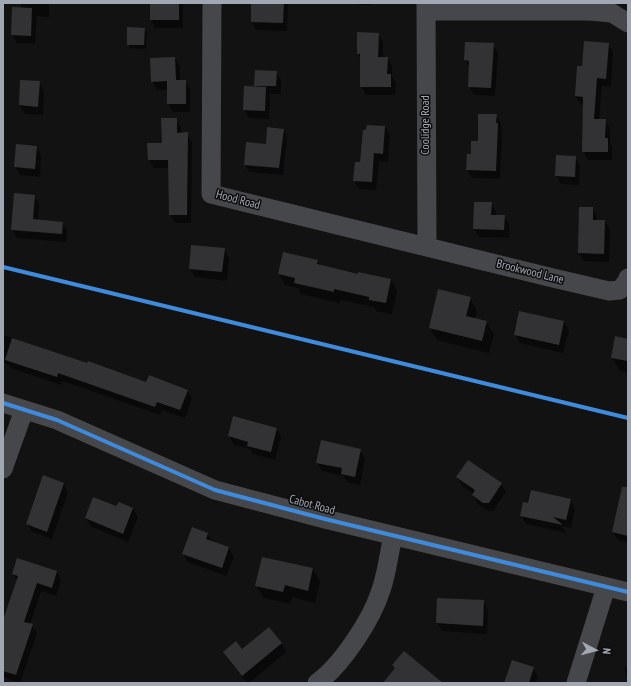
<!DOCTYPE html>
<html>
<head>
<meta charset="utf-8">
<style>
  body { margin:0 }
  #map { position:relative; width:631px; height:686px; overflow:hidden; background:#121212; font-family:"PT Sans Narrow",sans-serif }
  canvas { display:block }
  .frame { position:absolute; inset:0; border:4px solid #a2a8b3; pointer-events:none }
  .north { position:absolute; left:575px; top:630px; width:40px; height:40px; -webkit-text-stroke:3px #0c0c0d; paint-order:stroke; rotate:96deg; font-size:11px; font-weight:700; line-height:16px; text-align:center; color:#a2a8b3 }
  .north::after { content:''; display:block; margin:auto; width:14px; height:18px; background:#a2a8b3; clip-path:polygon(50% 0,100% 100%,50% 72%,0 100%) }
</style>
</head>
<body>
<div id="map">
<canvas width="631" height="686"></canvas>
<div class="frame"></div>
<div class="north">N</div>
</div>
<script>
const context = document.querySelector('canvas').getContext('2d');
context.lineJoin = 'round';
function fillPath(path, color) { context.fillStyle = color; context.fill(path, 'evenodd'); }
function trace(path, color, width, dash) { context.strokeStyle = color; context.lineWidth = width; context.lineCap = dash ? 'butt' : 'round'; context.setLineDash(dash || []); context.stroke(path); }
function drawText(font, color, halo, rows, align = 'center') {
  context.font = font + ' "PT Sans Narrow",sans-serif'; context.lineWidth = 3; context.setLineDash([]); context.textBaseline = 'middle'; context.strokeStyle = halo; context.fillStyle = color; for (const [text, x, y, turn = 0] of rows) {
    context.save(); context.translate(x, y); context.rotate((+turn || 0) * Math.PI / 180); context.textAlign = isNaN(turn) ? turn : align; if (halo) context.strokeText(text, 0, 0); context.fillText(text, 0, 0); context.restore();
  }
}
const shadow = new Path2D(`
  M21 3H48L49 4V17L37 16 35 44 17 43 12 35 21 9Z
  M151 3H183V28H155L151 19Z
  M252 3H288L287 31 256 30 252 22Z
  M358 3H372V5H359Z
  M144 29 147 32 146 49 130 48 128 44Z
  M378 34 383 42V58H387L392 66V76L396 83 395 95H366L361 86V60L358 54Z
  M493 44 498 53 495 96 474 95 469 87 470 68 465 60Z
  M608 44 613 52 611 87 602 86 599 120H605L610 129V143L612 147V160H588L583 151V105H581L576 96 583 67Z
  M175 58 180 67V81H185L190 89V112H173L168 104V89L157 90 152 81Z
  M276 72 281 80V94H269L270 96 269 119 249 118 244 110 245 87H256L255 86Z
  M21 81 39 82 44 91 43 115 25 114 20 105Z
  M496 115 501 124 502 133 500 179 472 178 467 170 468 155H472Z
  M176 119 181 127V133H187L192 142 191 223H175L170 214 169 168H154L149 160 163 144Z
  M385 127 390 136 388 162 379 161 376 190 359 189 354 181 361 163Z
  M283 130 287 137 283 175 249 172 245 165Z
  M36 146 41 155 40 177 20 175 15 167Z
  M575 157 580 166 579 185 561 184 556 175Z
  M34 196 39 204 38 220 62 223 67 231 66 242 17 238 12 230Z
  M491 203 496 212V216H504L509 224V238L479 237 474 229Z
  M592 208 597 216V221H605L610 230 609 262 584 261 579 253Z
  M224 249 229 258 227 281 195 277 190 269Z
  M318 261 321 266 359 276 391 280 397 291 392 314 376 311 374 307 341 300 340 303 301 294 298 288 285 285 279 274Z
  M470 298 477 311 475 319 486 322 494 334 489 353 437 340 430 328Z
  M520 312 564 322 569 331 563 353 520 343 515 334Z
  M3 335 146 383 187 390 192 399 185 418 162 410 160 415 63 381 61 385 11 368 9 365 3 363Z
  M616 337 628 340V372L620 371 612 358Z
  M233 418 276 428 281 437 275 460 253 454 250 449 234 445 229 436Z
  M360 450 365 458 360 485 347 482 344 476 322 471 317 463Z
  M457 477 501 484 506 492 493 511H489L478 504 473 495 474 494 462 486Z
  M63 483 68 492 52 539 32 532 27 524Z
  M570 499 575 508 571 528 562 526 566 533 526 524 521 515 529 504Z
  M117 508 133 509 138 517 128 542 90 526 86 518Z
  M628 514V543L618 540 613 532Z
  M207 533 212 542 229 548 234 557 226 576 188 562 183 554Z
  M313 569 320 582 315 603 292 597 290 604 264 598 256 585Z
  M57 572 61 580 56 596 41 591 30 624 32 625 37 633 20 683 3 677V623L17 581 13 574Z
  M483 601 488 610 487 634 442 631 437 623Z
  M269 628 282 644 286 652 249 683H247L229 661 224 653 242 650Z
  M628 667V680L624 668Z
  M533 668 538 676 536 683H505Z`);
const building = new Path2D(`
  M150 3H179V20H150Z
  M251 3H284L283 23 251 22Z
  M12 7 32 8 31 36 11 35Z
  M127 27 145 28 144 45H127Z
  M357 32 379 33 378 57H388L387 74H391V87H360V54H357Z
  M584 41 609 43 606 79 597 78 594 119H606L605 138H608V152H582L583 97 575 96 577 66H582Z
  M465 42 494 43 491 88 468 87 469 61 464 60Z
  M175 57 176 80H186V104H167V81L151 82 150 58Z
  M255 70 277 71 276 86H254Z
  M20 80 40 81 38 107 19 105Z
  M244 86 266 87 265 111 243 110Z
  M478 114H497L496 123H498L496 171 466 170 467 154H471V141H478Z
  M161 118H177V133L188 132 187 215H169L168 160H148L147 143H162Z
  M367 125 385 126 383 154 374 153 372 182 353 181 355 162H360L363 130H366Z
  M267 127 284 129 279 168 244 165 246 142 266 144Z
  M16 144 37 146 35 169 14 167Z
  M556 155 576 156 575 177 555 176Z
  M14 193 35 195 33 219 63 222 62 234 11 230Z
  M474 202H492L491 215H505L504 230 473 229Z
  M579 207H593V220H605L604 254 578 253Z
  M191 245 225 248 222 272 189 269Z
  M283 252 318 260 317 264 358 274V272L391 279 386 303 369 300V297L334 289V292L294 283 295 278 278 274Z
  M438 289 471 297 466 316 487 321 482 341 429 328Z
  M519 311 564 321 559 345 514 335Z
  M615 336 628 339V361L611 358Z
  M12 338 87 363 88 361 146 382 149 375 188 390 180 410 157 402 155 407 58 373 57 377 5 360Z
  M233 416 277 428 271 452 247 446 248 442 228 436Z
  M321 440 361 449 355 477 341 474 342 468 316 463Z
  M468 460 502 483 489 503H483L472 495 475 490 456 477Z
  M43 475 64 483 47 532 26 524Z
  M622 487H628V536L612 532Z
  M531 490 571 499 566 520 553 517 563 525 520 516 523 502 528 503Z
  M93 497 116 506 119 502 133 508 123 534 85 518Z
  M192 527 208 533 206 539 229 547 222 568 182 554Z
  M262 557 313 568 308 591 285 585 283 592 255 586Z
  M17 558 57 571 52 588 37 583 24 622 33 624 16 675 3 671V620L18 576 12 574Z
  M437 598 484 600 483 626 436 623Z
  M269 627 282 643 242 676 223 652 236 641 242 649Z
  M404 651 443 683H383L395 668 392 665Z
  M512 660 534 667 529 683H504Z`);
const minor = new Path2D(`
  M212 3 211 194 553 278 609 291 620 290 627 281 628 278
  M426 3 427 247
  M426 11H589L612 13 628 23
  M3 403 57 420 215 490 325 519 628 592
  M3 469 24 410
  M317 683C342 665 372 619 381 590 387 573 389 553 393 536
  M576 683 606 587`);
const cycleway = new Path2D(`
  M3 267 628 418
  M3 403 57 420 215 490 325 519 628 592`);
const streetNames = [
  ["Coolidge Road",426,125,-90],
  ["Hood Road",238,200,15],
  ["Brookwood Lane",530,272,14],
  ["Cabot Road",312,505,15]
];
fillPath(shadow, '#0007');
fillPath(building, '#323235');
trace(minor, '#46474a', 19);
trace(cycleway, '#408adc', 4);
drawText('12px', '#a2a8b3', '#0c0c0d', streetNames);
</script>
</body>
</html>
